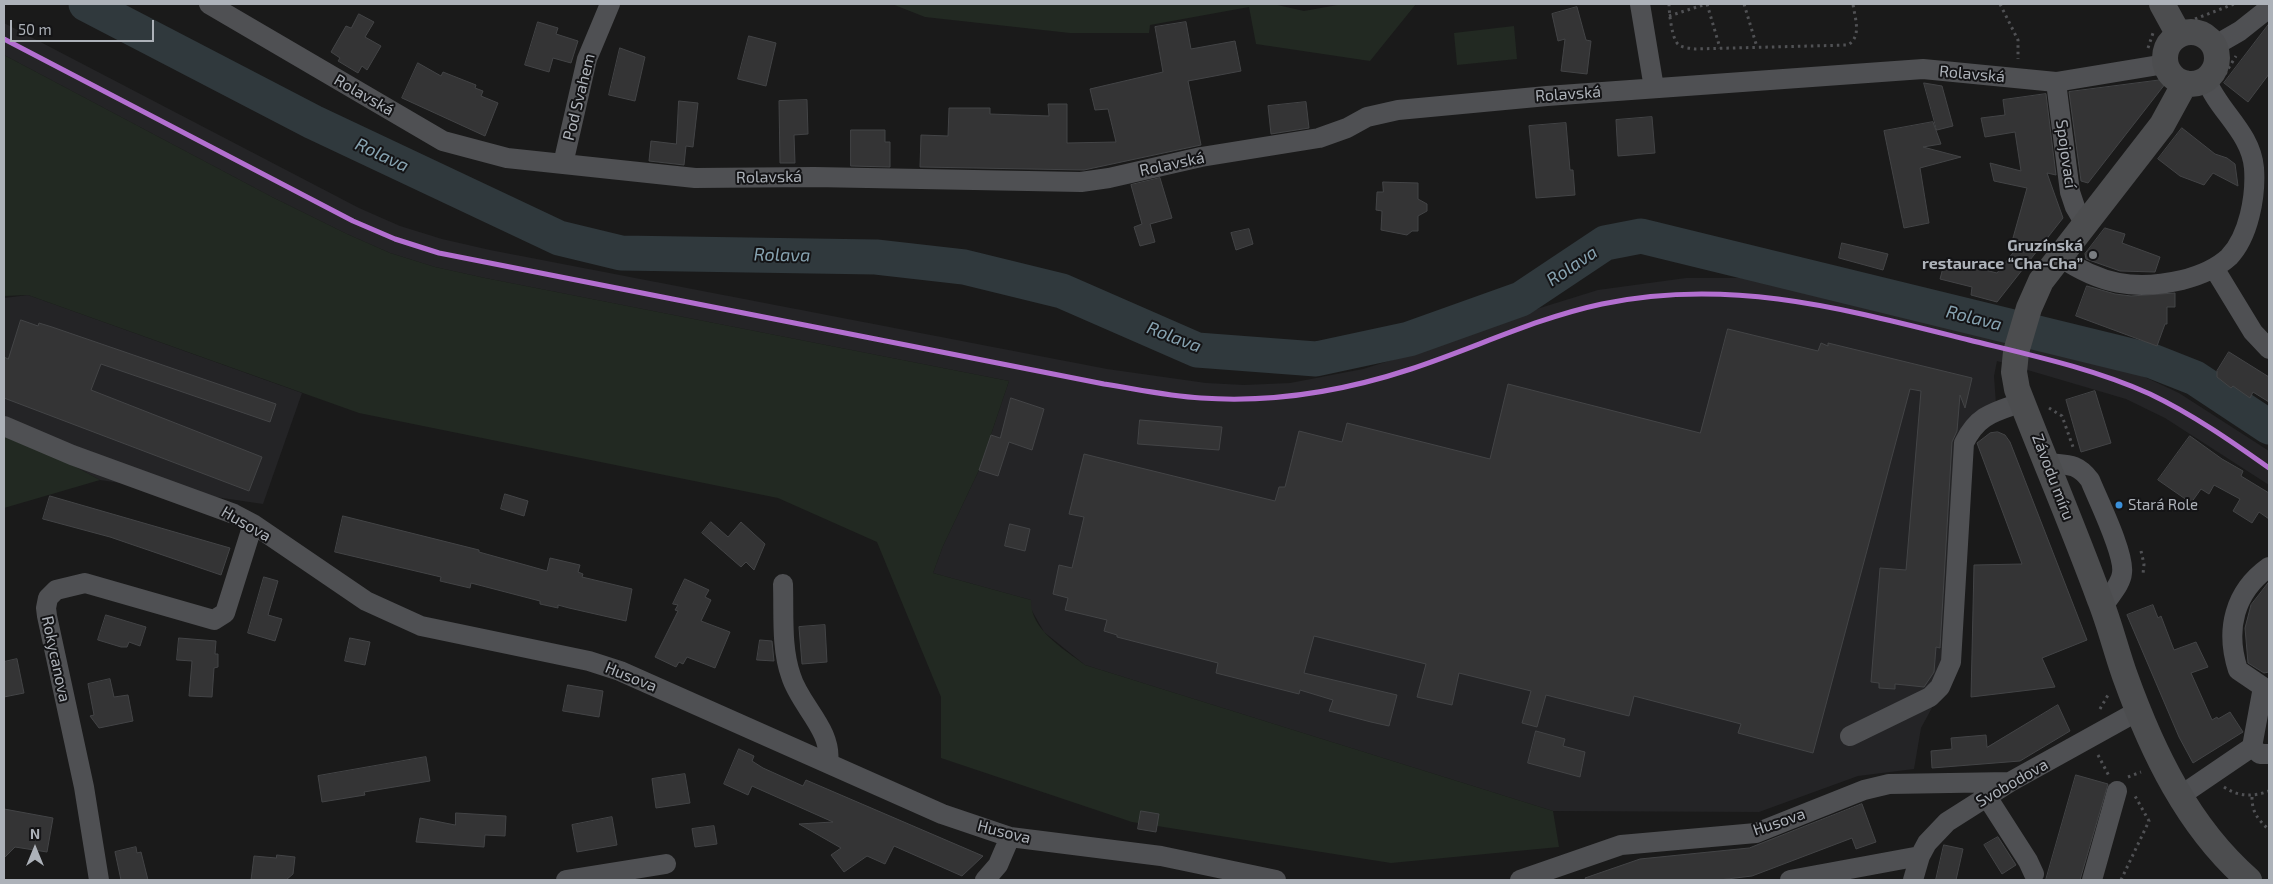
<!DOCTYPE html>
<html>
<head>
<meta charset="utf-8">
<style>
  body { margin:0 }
  #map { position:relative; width:2273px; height:884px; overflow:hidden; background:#1a1a1a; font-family:"Exo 2",sans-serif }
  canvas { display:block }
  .frame { position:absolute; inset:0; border:5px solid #adb2b9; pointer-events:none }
  .north { position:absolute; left:10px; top:824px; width:50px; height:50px; -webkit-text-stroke:4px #141416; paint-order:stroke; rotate:0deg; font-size:14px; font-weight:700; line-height:20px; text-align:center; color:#adb2b9 }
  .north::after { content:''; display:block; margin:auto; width:18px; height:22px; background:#adb2b9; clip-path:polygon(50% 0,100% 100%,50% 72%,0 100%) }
  .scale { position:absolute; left:10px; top:20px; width:144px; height:22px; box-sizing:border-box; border:2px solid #adb2b9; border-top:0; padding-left:6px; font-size:15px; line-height:18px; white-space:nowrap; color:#adb2b9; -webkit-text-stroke:4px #141416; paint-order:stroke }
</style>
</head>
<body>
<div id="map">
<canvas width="2273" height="884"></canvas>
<div class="frame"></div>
<div class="north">N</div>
<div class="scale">50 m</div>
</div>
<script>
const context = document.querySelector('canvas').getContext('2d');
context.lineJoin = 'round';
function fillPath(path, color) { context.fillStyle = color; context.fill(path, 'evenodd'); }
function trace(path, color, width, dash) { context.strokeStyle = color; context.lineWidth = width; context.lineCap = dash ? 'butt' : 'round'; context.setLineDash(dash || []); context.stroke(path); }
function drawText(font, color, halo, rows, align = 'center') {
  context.font = font + ' "Exo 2",sans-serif'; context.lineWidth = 4; context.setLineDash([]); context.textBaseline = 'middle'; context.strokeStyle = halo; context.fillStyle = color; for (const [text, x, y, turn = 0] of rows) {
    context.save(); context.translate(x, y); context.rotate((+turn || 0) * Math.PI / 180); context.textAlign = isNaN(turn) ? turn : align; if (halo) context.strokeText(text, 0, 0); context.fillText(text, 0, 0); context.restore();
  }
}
const built = new Path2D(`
  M4 23 359 208 400 226 442 239 490 250 1107 369 1206 383 1244 385 1290 383 1363 369 1408 355 1482 326 1598 290 1686 278H1741L1796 285 2019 338 2136 373 2179 393 2269 451V485L2165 418 2126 399 1997 361 1994 376 1996 404 1972 428 1953 669 1921 728 1914 769 1858 776 1759 812 1553 811 1085 665 1044 632 1031 609V600L933 573 943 546 979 470 1009 381 485 278 435 267 390 253 347 234 272 197 4 55Z
  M28 295 302 393 263 504 100 480 4 428V298Z`);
const green = new Path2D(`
  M892 4H1273L1304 11 1343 4H1416L1370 61 1256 44 1249 7 1150 25 1149 33H1070L925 17Z
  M1514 26 1517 59 1457 65 1454 33Z
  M4 55 272 197 347 234 390 253 435 267 485 278 1009 381 979 470 943 546 933 573 1031 600C1030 630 1064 649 1085 665L1553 811 1559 847 1391 863 1132 822 941 758V697L877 542 778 498 359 413 28 295 4 296Z
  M4 428 100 480 4 508Z`);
const river = new Path2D(`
  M86 4 313 122 559 238 621 253 876 257 964 267 1062 291 1197 350 1316 359 1409 339 1521 299 1605 243 1641 236 2152 361 2195 378 2269 427`);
const building = new Path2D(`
  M1577 7 1586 40 1591 41 1587 74 1561 71 1565 39 1558 41 1552 14Z
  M359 14 374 22 365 37 381 46 367 70 362 66 358 73 338 61 340 58 331 52 346 26 351 28Z
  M538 22 558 28 556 34 578 41 571 63 553 58 549 72 525 65Z
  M1186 22 1191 49 1235 41 1241 71 1188 81 1201 145 1084 170 920 167 921 135 948 136 949 108H990V114L1049 116 1048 104H1067V143L1116 142 1108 109 1095 110 1090 89 1163 72 1155 27Z
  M2269 24V74L2248 102 2224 83Z
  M749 36 776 43 766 86 738 79Z
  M620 48 645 57 635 101 609 95Z
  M418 63 441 76 443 72 476 85 475 88 483 91 481 96 498 103 485 136 402 98Z
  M2169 79 2088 183 2081 181 2069 92Z
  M1924 83 1942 86 1953 126 1937 130Z
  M2046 94 2056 175 2047 173 2063 218 1997 302 1971 295 1972 287 1940 279 1945 260 1997 273 2016 249 2011 245 2027 188 1994 181 1990 163 2021 171 2015 132 1985 137 1981 118 2005 115 2003 100Z
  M807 100 808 134 794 135 795 163H780L779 101Z
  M679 101 698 103 693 147 686 146 684 165 649 161 651 141 676 144Z
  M1306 102 1309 128 1271 134 1268 106Z
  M1652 117 1655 153 1618 156 1616 120Z
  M1933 122 1941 144 1923 147 1961 157 1920 168 1929 223 1904 228 1884 131Z
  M1566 123 1570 170H1573L1575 195 1536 198 1529 126Z
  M2182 128 2215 154 2227 158 2235 164 2238 186 2213 173 2204 185 2180 176 2158 159Z
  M851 130H885V142H890V167L851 166Z
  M1160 178 1172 218 1150 224 1155 242 1140 246 1134 227 1142 224 1131 185Z
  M1383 182 1418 183V199L1427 204V211L1418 216V231H1412L1407 235 1381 230 1382 211 1376 210 1377 192H1383Z
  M2105 228 2125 234 2122 243 2160 257 2155 272 2120 271 2086 259 2085 254Z
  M1249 229 1253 244 1236 250 1231 233Z
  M1842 243 1888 254 1883 270 1839 258Z
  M2087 286 2115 294 2131 296 2175 293V307H2167V324H2165L2157 346 2076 316Z
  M21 320 38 326 39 323 52 327 276 404 270 422 101 364 91 390 262 457 249 491 4 398V357L8 359Z
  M1728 329 1818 351 1821 343 1828 346V343L1972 378 1965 408 1960 395 1957 431 1952 442 1940 648 1936 647 1934 672 1924 687 1895 684V689L1879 688V683L1871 682 1880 568 1906 570 1921 391 1910 389 1813 753 1738 733 1741 724 1634 696 1629 716 1546 695 1537 727 1522 723 1531 691 1459 673 1452 705 1417 697 1426 664 1314 636 1304 673 1397 695 1389 726 1371 722 1329 711 1333 700 1300 690 1299 694 1216 673 1218 663 1117 637V635L1104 631 1107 620 1065 610 1068 598 1053 594 1059 565 1072 568 1084 517 1069 514 1084 454 1275 501 1279 487H1285L1299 431 1342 442 1347 423 1490 459 1508 384 1700 433Z
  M2229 352 2269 377V402L2253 392 2250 398 2233 386 2231 388 2217 377V371Z
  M2095 391 2111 443 2081 452 2066 400Z
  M1011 398 1044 409 1032 450 1009 442 998 476 979 470 991 435 1000 438Z
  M1140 420 1222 427 1219 450 1138 444Z
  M1998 432 2005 435 2010 442 2087 640 2042 658 2055 687 1971 697 1974 565 2022 564 1977 443 1990 433Z
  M2190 436 2222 459 2243 471 2241 476 2269 493V519L2259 512 2252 523 2233 511 2240 499 2214 485 2209 494 2201 489 2191 503 2158 480Z
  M505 494 528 501 524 516 501 509Z
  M50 496 230 548 221 575 110 537 43 519Z
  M343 516 479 550V552L547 571 550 558 580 565 578 572 583 574 582 577 632 589 626 621 569 608 558 605V608L540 604V601L471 583 470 588 440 581 441 577 335 552Z
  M711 522 728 537 741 522 765 544 754 570 746 562 741 567 702 533Z
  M1010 524 1030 529 1025 551 1005 546Z
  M264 577 278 581 268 615 282 619 275 641 248 633Z
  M685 579 709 590 705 597 711 600 701 621 730 632 715 668 687 657 683 664 679 662 676 667 655 657 678 611 675 610 678 605 673 604Z
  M2269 582V672L2264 673 2248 663 2245 628 2251 605Z
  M2153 605 2158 618 2161 616 2174 650 2196 642 2208 667 2191 673 2212 720 2217 717 2218 719 2230 712 2243 732 2193 763 2179 737 2127 615Z
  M106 615 146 627 140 646 129 642 127 647H121L98 640Z
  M825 625 827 662 802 664 799 627Z
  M179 638 216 641 215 654H218V667L214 668 212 697 189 696 192 661 177 660Z
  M350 638 370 642 365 665 345 661Z
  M760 640 772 641 774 661 757 660Z
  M17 659 24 693 4 697V662Z
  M110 679 114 697 128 695 133 721 99 728 90 716 94 715 88 684Z
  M568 685 603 691 599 717 563 711Z
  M2058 705 2070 731 2020 761 1932 768 1931 751 1952 749 1951 738 1986 735 1987 747Z
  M1536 731 1565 739 1563 746 1585 752 1580 777 1528 763Z
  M739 749 754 756 752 761 763 768 803 786 806 780 983 856 962 876 894 846 885 864 867 856 844 872 831 855 841 848 799 824 833 822 752 786 748 795 724 784Z
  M426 757 430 781 364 792 365 795 322 802 318 776Z
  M685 774 690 803 656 808 652 779Z
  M2076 775 2108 784 2080 880H2046Z
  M1862 804 1876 842 1856 849 1852 838 1752 876 1719 880H1586L1585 878 1640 859 1749 848Z
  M4 809 53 818 47 852 15 847 4 858Z
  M1141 811 1159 814 1156 832 1138 829Z
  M456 813 506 816 505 836 485 835 484 847 416 842 420 818 455 825Z
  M612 817 617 845 577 852 572 825Z
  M714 826 717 844 695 847 692 829Z
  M1998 837 2016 865 2002 874 1984 845Z
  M1944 845 1963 849 1956 880H1936Z
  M136 847 137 853 141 852 148 880H121L115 852Z
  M277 855 295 857 293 874 286 880H251L254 856 276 858Z`);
const path = new Path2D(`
  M1669 4C1669 12 1672 41 1679 45 1683 48 1690 48 1695 49L1848 45C1862 36 1855 19 1853 4
  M1707 4 1720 48
  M1744 4 1757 47
  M2000 4 2018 40V59
  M1669 16 1706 4
  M2195 19 2234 4
  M2148 48 2153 33
  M2225 74 2236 56
  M2049 408 2062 416 2073 447
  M2141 551 2144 564 2143 574
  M2100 709 2108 695
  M2098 755 2109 776
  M2128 777 2141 772
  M2224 787C2239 797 2253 797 2269 791
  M2252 797C2252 813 2258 819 2269 830
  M2121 880 2149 821 2135 796`);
const minor = new Path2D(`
  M209 4 443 141 507 158 695 178 814 177 1081 182 1109 178 1201 157 1319 138 1347 128 1367 117 1398 110 1547 96 1923 69 2056 82 2165 64
  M1640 4 1654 88
  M2214 46 2240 31 2269 8
  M2056 82 2070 192 2075 207 2085 224
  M563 164 587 59 610 4
  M2060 257C2100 284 2134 291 2182 280 2198 276 2216 269 2229 257 2249 236 2256 196 2254 168 2251 132 2218 111 2206 79
  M2214 268 2253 332 2269 349
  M4 426 72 455 234 514 253 524 366 601 421 626 589 661 620 671 942 814 1010 837 1161 856 1276 880
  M2048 463C2068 465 2077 463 2090 480 2098 500 2125 554 2122 573 2121 585 2109 596 2103 607
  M783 584C784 614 781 648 791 676 800 706 833 730 828 763
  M1850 736 1930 697 1940 687 1951 662 1964 443C1978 414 1995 412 2023 402
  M2252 747 2260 754H2269
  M2180 796 2252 747 2263 687 2238 670C2225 630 2234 592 2269 567
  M1987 797 2028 861 2034 874
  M99 880 84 787 47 616 46 608 48 598 56 590 85 583 214 620 225 613 253 524
  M566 880 666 864
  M985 880 998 865 1010 837
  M1520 880 1621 845 1756 833 1864 790 1889 784 2010 782
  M1790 880 1920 856
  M1913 880 1920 856 1927 843 1947 822 2010 782 2138 711
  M2092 880 2117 791`);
const major = new Path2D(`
  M2162 4 2179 35
  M2165 58a26 26 0 1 1 52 0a26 26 0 1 1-52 0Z
  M2185 83 2162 125 2041 281 2029 308 2016 352 2014 372 2017 389C2044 459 2074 529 2100 600 2110 625 2116 651 2125 676 2152 751 2188 827 2249 880`);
const rail1 = new Path2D(`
  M4 39 353 221 395 239 439 253 1104 384C1136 389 1168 396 1201 398 1272 403 1344 391 1411 369 1475 348 1536 318 1602 304 1730 277 1845 309 1969 340 2030 355 2092 368 2150 394 2192 414 2231 441 2269 468`);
const markers = [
  [2093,255,5,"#7a7d81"],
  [2119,505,4.5,"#3a90db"]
];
const busNames = [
  ["Stará Role",2128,505]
];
const streetNames = [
  ["Rolavská",1972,74,5],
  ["Rolavská",1568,94,-4],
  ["Rolavská",364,95,30],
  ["Pod Svahem",579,97,-76],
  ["Spojovací",2066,154,82],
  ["Rolavská",1172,164,-12],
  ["Rolavská",769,177,-1],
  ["Závodu míru",2053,477,69],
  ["Husova",246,524,30],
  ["Rokycanova",56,659,78],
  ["Husova",631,677,22],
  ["Svobodova",2012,783,-30],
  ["Husova",1779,822,-19],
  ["Husova",1004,832,14]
];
const poiNames = [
  ["Gruzínská",2083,246],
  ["restaurace “Cha-Cha”",2083,264]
];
const waterNames = [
  ["Rolava",382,155,25],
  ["Rolava",782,255,1],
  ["Rolava",1572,266,-34],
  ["Rolava",1974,318,14],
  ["Rolava",1174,337,21]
];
fillPath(built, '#242426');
fillPath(green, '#222922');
trace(river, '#30393d', 35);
fillPath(building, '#343435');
trace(building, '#434446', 1);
trace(path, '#505154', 3, [2.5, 4]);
trace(minor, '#4f5053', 20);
trace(major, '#4c4d4f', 26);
trace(rail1, '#b36fd0', 5);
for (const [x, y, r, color] of markers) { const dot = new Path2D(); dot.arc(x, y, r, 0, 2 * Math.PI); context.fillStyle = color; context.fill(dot); trace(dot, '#141416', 2); }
drawText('15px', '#adb2b9', '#141416', busNames, 'left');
drawText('16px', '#adb2b9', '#141416', streetNames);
drawText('bold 16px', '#adb2b9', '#141416', poiNames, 'right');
drawText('italic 18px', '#87a3b1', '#141416', waterNames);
</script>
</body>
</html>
